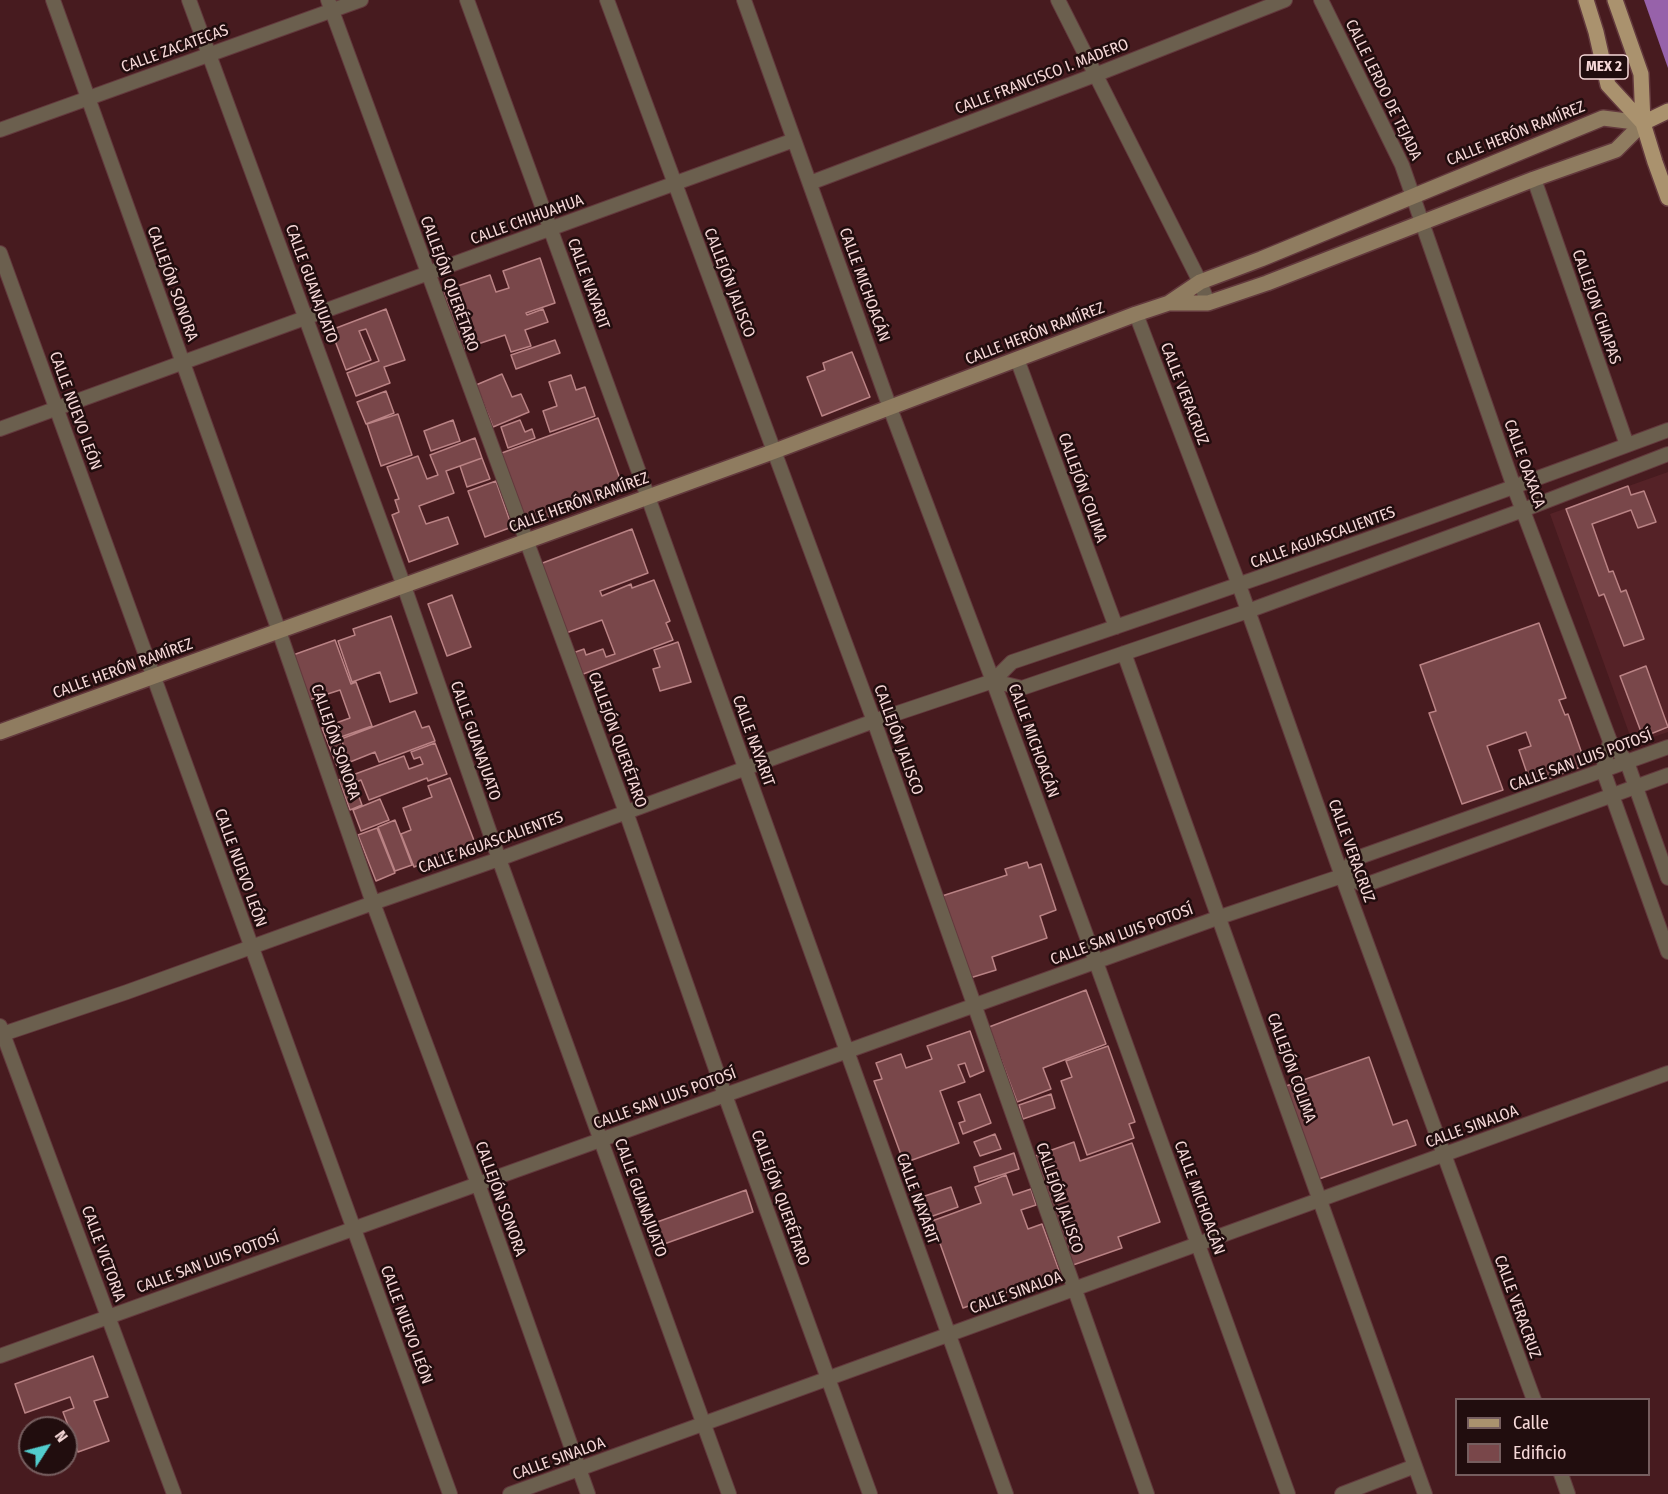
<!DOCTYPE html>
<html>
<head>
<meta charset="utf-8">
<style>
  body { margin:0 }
  #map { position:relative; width:1668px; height:1494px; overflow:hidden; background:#471b1f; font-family:"Fira Sans Condensed",sans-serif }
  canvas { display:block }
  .legend { position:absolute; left:1455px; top:1398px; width:195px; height:78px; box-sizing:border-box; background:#210d0e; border:2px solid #765e5f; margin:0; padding:8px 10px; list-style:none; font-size:18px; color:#f6d8d8 }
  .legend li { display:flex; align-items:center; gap:12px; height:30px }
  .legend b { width:30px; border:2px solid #765e5f }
  .north { position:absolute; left:18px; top:1416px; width:60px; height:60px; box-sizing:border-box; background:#210d0e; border:2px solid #765e5f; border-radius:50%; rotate:54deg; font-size:16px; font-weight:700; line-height:24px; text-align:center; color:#f6d8d8 }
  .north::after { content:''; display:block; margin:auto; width:21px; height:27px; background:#52cdce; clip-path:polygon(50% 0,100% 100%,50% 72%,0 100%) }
</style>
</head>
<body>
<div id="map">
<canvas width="1668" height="1494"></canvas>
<ul class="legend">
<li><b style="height:8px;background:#aa926e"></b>Calle</li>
<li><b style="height:16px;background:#79474a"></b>Edificio</li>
</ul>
<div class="north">N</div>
</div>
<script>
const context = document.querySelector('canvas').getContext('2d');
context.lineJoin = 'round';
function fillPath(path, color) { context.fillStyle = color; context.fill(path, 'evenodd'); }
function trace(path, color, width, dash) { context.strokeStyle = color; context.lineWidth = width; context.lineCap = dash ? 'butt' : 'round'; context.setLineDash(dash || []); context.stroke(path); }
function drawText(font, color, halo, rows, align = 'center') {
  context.font = font + ' "Fira Sans Condensed",sans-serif'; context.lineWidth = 5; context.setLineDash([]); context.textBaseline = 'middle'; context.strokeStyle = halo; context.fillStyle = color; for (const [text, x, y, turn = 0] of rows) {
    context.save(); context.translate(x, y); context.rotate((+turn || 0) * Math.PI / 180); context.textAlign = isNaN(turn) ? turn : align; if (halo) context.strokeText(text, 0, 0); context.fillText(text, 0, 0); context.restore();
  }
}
const built = new Path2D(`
  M1668 472V732L1633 744 1550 514Z`);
const water = new Path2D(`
  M1644 0H1668V68Z`);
const building = new Path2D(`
  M540 258 555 303 526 313 527 315 543 309 548 322 525 330 531 346 511 352 505 335 463 349 443 291 490 275 496 292 509 288 503 271Z
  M386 309 405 360 384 367 390 383 356 396 347 373 379 361 366 329 359 331 371 360 346 370 331 330Z
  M555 340 560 353 516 369 511 355Z
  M852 352 870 397 822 416 807 377 825 370 823 363Z
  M502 374 512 397 521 394 529 412 493 427 476 385Z
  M571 375 576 390 585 387 595 416 550 432 543 411 557 406 549 382Z
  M386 391 394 413 366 424 357 402Z
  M398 414 412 455 381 466 367 424Z
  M598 418 624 490 525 525 499 454Z
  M453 420 460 441 431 451 424 431Z
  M520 420 525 432 532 429 535 438 508 448 501 427Z
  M475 438 482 458 446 471 454 493 419 506 426 524 448 517 458 544 409 562 392 515 399 512 395 500 399 499 387 467 418 456 427 479 438 475 430 455Z
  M482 458 490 479 467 487 460 466Z
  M496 481 512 527 485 537 468 491Z
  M1628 486 1631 495 1644 491 1656 522 1638 528 1631 510 1592 524 1609 572 1613 571 1621 592 1626 590 1644 639 1624 646 1604 594 1599 596 1566 509Z
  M632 529 648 573 600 591 602 596 631 584 632 588 654 580 670 621 666 623 673 640 578 676 570 654 584 649 586 655 603 649 606 657 615 654 602 620 566 633 540 564Z
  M452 595 471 647 447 656 428 604Z
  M391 616 417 693 390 702 380 672 352 682 338 641 355 635 353 629Z
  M1539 623 1566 698 1559 700 1565 715 1568 714 1586 765 1531 785 1519 750 1531 746 1526 732 1487 746 1503 790 1462 804 1429 713 1436 711 1420 665Z
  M335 640 351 684 356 682 372 726 338 738 347 763 337 766 322 728 350 718 340 690 309 700 293 655Z
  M678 642 691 682 660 691 653 669 660 667 654 650Z
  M1646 666 1668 727 1643 737 1620 676Z
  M415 711 422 728 429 726 435 741 379 762 375 752 350 762 341 739Z
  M435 743 447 774 428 781 427 778 369 800 361 780 354 783 362 805 350 810 339 780 404 756 409 769 423 764 420 757 414 759 411 752Z
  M450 778 475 843 414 867 401 834 411 830 403 808 432 797 428 786Z
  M380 799 389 820 361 831 353 810Z
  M395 820 412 865 395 871 378 827Z
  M377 828 395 873 376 881 358 835Z
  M1027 862 1029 868 1041 864 1056 910 1040 916 1047 938 992 957 996 970 970 978 942 896 1007 875 1005 869Z
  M1086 990 1106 1044 1043 1068 1051 1089 1017 1102 989 1027Z
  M970 1031 984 1071 970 1077 965 1063 958 1065 965 1082 940 1091 959 1143 904 1163 874 1081 882 1079 876 1063 901 1054 906 1068 932 1059 927 1046Z
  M1108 1046 1135 1122 1129 1124 1134 1138 1087 1155 1061 1081 1072 1077 1066 1061Z
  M1369 1057 1393 1125 1407 1120 1416 1145 1319 1179 1286 1086Z
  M980 1094 991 1123 963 1134 959 1123 965 1121 958 1102Z
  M1051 1094 1055 1108 1023 1119 1019 1105Z
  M995 1134 1001 1149 980 1156 974 1142Z
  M1074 1142 1080 1161 1132 1143 1160 1222 1118 1237 1122 1248 1073 1265 1035 1156Z
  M1014 1153 1019 1169 979 1182 974 1167Z
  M1006 1175 1013 1195 1031 1189 1036 1205 1021 1210 1028 1229 1042 1224 1060 1273 963 1308 932 1221 981 1203 975 1187Z
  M951 1187 958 1207 930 1217 922 1197Z
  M746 1190 753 1212 653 1248 646 1226Z
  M93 1356 108 1397 94 1401 109 1441 78 1452 63 1412 74 1408 70 1397 25 1413 15 1384Z`);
const street = new Path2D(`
  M53 0 279 631 373 903 478 1184 588 1494
  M189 0 404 586 499 859 729 1494
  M328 0 626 812 725 1095 870 1494
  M467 0 648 497 1006 1494
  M607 0 874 721 1147 1494
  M744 0 890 408 993 681 1096 962 1288 1494
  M1058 0 1200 282 1208 303
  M1321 0 1402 165 1514 487 1610 741 1627 762 1668 878
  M0 130 361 0
  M1534 179 1627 445
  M810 183 1095 75 1285 0
  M0 253 450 1494
  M1136 314 1239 585 1342 876 1534 1400
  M1017 359 1116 627
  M0 429 794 140
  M1124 653 1425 1494
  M993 681 1022 688 1248 611 1523 510 1668 454
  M1610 741 1603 770 1668 952
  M1342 876 1365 885 1668 775
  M0 1026 174 1494
  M0 1035 127 992 373 903 499 859 874 721 993 681 1012 662C1232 588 1451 511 1668 430
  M0 1356 1220 917 1342 876 1354 859 1668 747
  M1561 1474 1568 1494
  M510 1494 1668 1073
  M1342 1494 1415 1466`);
const secondary = new Path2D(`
  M1169 303 1200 282 1261 259 1603 118 1643 123
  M0 732 775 451 1136 314 1169 303H1208L1267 283 1534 179 1616 150 1643 123`);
const primary = new Path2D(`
  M1586 0 1596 32 1608 85 1643 123
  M1615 0 1641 74 1643 123 1655 162 1668 198
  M1643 123 1668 111`);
const shields = [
  [1604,67,48]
];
const shieldNames = [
  ["MEX 2",1604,67]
];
const streetNames = [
  ["CALLE ZACATECAS",175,49,-20],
  ["CALLE FRANCISCO I. MADERO",1042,77,-21],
  ["CALLE LERDO DE TEJADA",1383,90,64],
  ["CALLE HERÓN RAMÍREZ",1516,134,-22],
  ["CALLE CHIHUAHUA",527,220,-20],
  ["CALLEJÓN JALISCO",729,283,69],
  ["CALLEJÓN SONORA",172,284,70],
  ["CALLE GUANAJUATO",311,284,70],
  ["CALLEJÓN QUERÉTARO",449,284,70],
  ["CALLE NAYARIT",588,284,70],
  ["CALLE MICHOACÁN",864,285,70],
  ["CALLEJON CHIAPAS",1596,307,71],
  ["CALLE HERÓN RAMÍREZ",1035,334,-21],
  ["CALLE VERACRUZ",1184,394,69],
  ["CALLE NUEVO LEÓN",75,411,70],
  ["CALLE OAXACA",1524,464,70],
  ["CALLEJÓN COLIMA",1082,488,70],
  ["CALLE HERÓN RAMÍREZ",579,503,-20],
  ["CALLE AGUASCALIENTES",1323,538,-20],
  ["CALLE HERÓN RAMÍREZ",123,669,-20],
  ["CALLEJÓN QUERÉTARO",617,740,70],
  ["CALLEJÓN JALISCO",898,740,70],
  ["CALLE GUANAJUATO",475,741,71],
  ["CALLE NAYARIT",753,741,70],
  ["CALLE MICHOACÁN",1033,741,70],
  ["CALLEJÓN SONORA",335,742,71],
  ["CALLE SAN LUIS POTOSÍ",1581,761,-20],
  ["CALLE AGUASCALIENTES",491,843,-20],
  ["CALLE VERACRUZ",1351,851,70],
  ["CALLE NUEVO LEÓN",240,868,70],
  ["CALLE SAN LUIS POTOSÍ",1122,935,-20],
  ["CALLEJÓN COLIMA",1291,1068,70],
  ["CALLE SAN LUIS POTOSÍ",665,1099,-20],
  ["CALLE SINALOA",1472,1127,-20],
  ["CALLE GUANAJUATO",640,1198,70],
  ["CALLEJÓN QUERÉTARO",780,1198,70],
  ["CALLEJÓN JALISCO",1059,1198,71],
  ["CALLE MICHOACÁN",1199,1198,70],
  ["CALLEJÓN SONORA",500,1199,70],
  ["CALLE NAYARIT",917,1199,70],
  ["CALLE VICTORIA",103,1254,70],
  ["CALLE SAN LUIS POTOSÍ",208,1263,-20],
  ["CALLE SINALOA",1016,1293,-20],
  ["CALLE VERACRUZ",1517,1307,70],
  ["CALLE NUEVO LEÓN",406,1325,70],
  ["CALLE SINALOA",559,1459,-20]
];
fillPath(built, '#552227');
fillPath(water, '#9762aa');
fillPath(building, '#79474a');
trace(building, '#ba8385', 1.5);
trace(street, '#63393d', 16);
trace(secondary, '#63393d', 18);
trace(primary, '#63393d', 18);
trace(street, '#6b5f4e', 14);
trace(secondary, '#8f7c60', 15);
trace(primary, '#aa926e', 15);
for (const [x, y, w] of shields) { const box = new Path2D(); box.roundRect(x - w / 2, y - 12, w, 24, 4.5); context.fillStyle = '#210d0e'; context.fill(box); trace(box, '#f6d8d8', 1.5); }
drawText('bold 15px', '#f6d8d8', null, shieldNames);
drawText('16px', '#f6d8d8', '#210d0e', streetNames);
</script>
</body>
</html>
